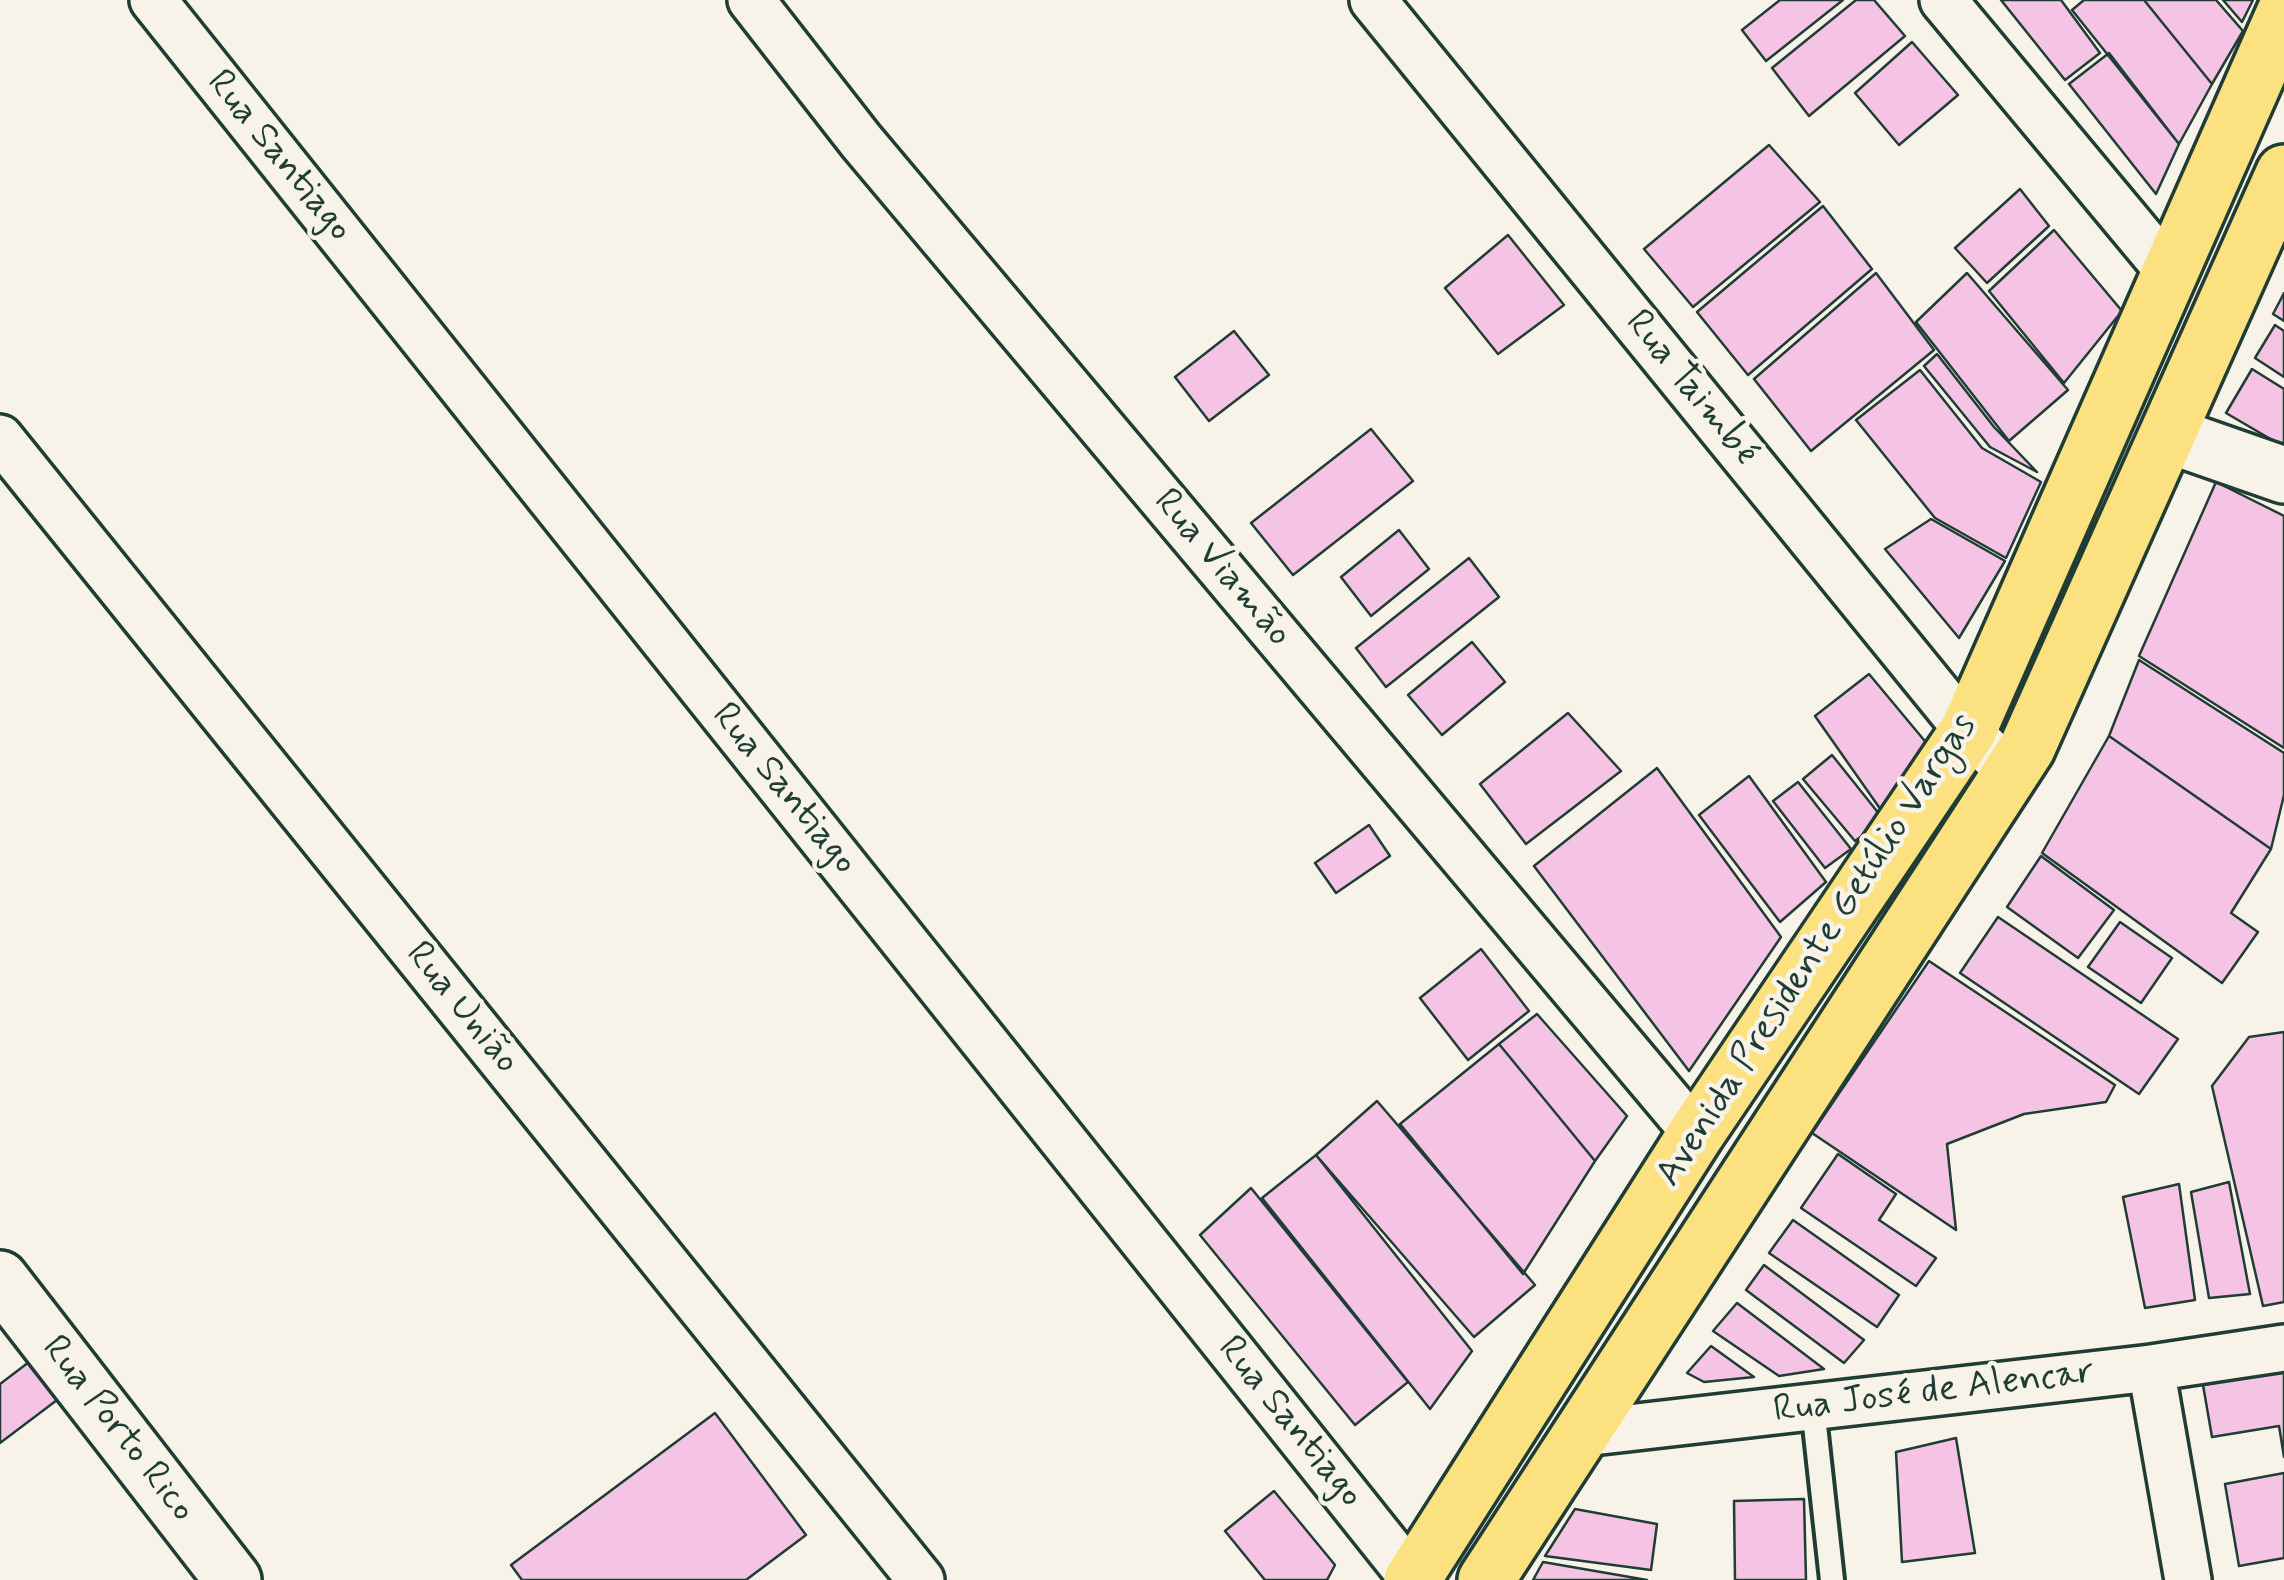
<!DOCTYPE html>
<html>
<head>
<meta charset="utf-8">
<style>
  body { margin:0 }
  canvas { display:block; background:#f7f3e8 }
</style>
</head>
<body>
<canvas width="2284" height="1580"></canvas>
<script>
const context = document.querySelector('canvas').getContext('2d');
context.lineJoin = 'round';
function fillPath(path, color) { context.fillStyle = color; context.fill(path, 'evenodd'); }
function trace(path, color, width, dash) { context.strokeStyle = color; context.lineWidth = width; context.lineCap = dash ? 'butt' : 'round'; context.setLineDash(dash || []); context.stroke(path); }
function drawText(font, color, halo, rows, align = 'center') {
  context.font = font + ' Mynerve,sans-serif'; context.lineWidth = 9; context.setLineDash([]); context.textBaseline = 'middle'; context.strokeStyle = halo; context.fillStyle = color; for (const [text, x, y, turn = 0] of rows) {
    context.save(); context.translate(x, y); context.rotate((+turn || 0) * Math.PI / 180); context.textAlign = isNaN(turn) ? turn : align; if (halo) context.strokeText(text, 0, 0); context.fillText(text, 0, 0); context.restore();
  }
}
const building = new Path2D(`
  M1780 0H1843L1766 61 1742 30Z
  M1856 0H1874L1905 36 1809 116 1772 68Z
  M2001 0H2061L2100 53 2065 80Z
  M2084 0H2144L2212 84 2179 144 2072 10Z
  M2144 0H2216L2243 31 2212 84Z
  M2223 0H2253L2242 22Z
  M1912 42 1958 95 1899 145 1855 93Z
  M2109 53 2179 144 2156 194 2069 84Z
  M1769 145 1820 202 1693 307 1644 249Z
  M2020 189 2049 226 1987 283 1955 248Z
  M1823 206 1872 269 1748 375 1697 312Z
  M2054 230 2122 311 2064 383 1989 291Z
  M1508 235 1564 305 1498 354 1445 288Z
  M1876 273 1934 350 1811 451 1754 379Z
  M1967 273 2068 390 2009 441 1916 322Z
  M2284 293V321L2273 314Z
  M2275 325 2284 331V377L2255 358Z
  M1234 331 1269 375 1209 421 1175 377Z
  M1937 354 1994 427 2037 472 1990 447 1924 366Z
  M2252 369 2284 389V447L2226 413Z
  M1920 370 1982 448 2041 482 2006 558 1935 518 1856 420Z
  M1371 429 1413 481 1293 575 1251 523Z
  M2216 482 2284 516V748L2139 656Z
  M1931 519 2005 561 1959 638 1885 549Z
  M1399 530 1429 569 1371 616 1341 577Z
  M1469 558 1499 597 1386 687 1356 648Z
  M1472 642 1505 682 1442 735 1408 695Z
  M2139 660 2284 753V795L2271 849 2109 736Z
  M1869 674 1929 746 1881 810 1815 716Z
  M1568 713 1621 771 1526 844 1480 784Z
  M2109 736 2271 849 2231 913 2258 932 2222 983 2042 853Z
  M1832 755 1884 820 1855 841 1803 779Z
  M1657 768 1781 937 1689 1071 1534 866Z
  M1749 776 1826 882 1780 922 1699 815Z
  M1798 782 1851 849 1825 868 1773 801Z
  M1369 825 1390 856 1336 893 1315 863Z
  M2041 856 2114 910 2078 958 2007 907Z
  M1998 917 2178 1039 2139 1094 1960 973Z
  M2120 922 2172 958 2141 1003 2088 967Z
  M1481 949 1529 1011 1468 1060 1420 998Z
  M1929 961 2115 1085 2106 1102 2024 1114 1947 1144 1956 1230 1812 1133Z
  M1537 1014 1627 1116 1595 1161 1499 1044Z
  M2284 1032V1302L2263 1306 2212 1086 2249 1037Z
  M1499 1044 1595 1161 1523 1274 1400 1124Z
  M1377 1101 1535 1285 1474 1337 1316 1155Z
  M1838 1154 1896 1194 1879 1220 1936 1258 1916 1286 1801 1208Z
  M1316 1155 1472 1351 1430 1409 1262 1198Z
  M2229 1182 2250 1294 2209 1298 2191 1192Z
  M2179 1184 2195 1300 2145 1308 2123 1197Z
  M1251 1188 1408 1382 1355 1425 1200 1235Z
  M1793 1220 1899 1295 1877 1327 1769 1253Z
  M1764 1265 1864 1340 1844 1363 1746 1290Z
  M1737 1303 1824 1369 1779 1376 1713 1331Z
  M1711 1346 1754 1377 1704 1382 1687 1373Z
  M33 1359 61 1397 0 1443V1384Z
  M2284 1371V1457L2279 1426 2212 1437 2203 1385Z
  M715 1413 806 1535 746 1580H522L511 1565Z
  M1956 1438 1975 1553 1902 1562 1896 1452Z
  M2284 1473V1558L2239 1566 2225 1484Z
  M1274 1491 1335 1565 1327 1580H1265L1225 1531Z
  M1804 1499 1806 1580H1735L1734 1501Z
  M1575 1509 1657 1524 1651 1570 1545 1556Z
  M1543 1562 1647 1580H1533Z`);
const lane = new Path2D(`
  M1813 1407 1832 1580`);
const street = new Path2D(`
  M153 0 1414 1580
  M751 0 861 141 1696 1134
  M1373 0 1968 731 2011 773
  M1943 0 2172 275
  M0 438 921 1580
  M2151 1368 2188 1580
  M1584 1433 2151 1368 2284 1348`);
const secondary = new Path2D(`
  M2169 435 2284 475
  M0 1279 233 1580`);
const primary = new Path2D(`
  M1412 1580 1696 1134 1968 731 2284 14
  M1486 1580 2027 748 2284 173`);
const streetNames = [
  ["Rua Santiago",278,157,51],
  ["Rua Taimbé",1690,389,51],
  ["Rua Viamão",1221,569,50],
  ["Rua Santiago",783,790,51],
  ["Avenida Presidente Getúlio Vargas",1818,951,-57],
  ["Rua União",461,1009,51],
  ["Rua José de Alencar",1934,1393,-7],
  ["Rua Santiago",1289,1423,51],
  ["Rua Porto Rico",117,1430,52]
];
fillPath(building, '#f5c4e4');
trace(building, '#1f3d34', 2.5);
trace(lane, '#1f3d34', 30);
trace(street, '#1f3d34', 52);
trace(secondary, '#1f3d34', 62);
trace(primary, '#1f3d34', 62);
trace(lane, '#f7f3e8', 22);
trace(street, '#f7f3e8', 45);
trace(secondary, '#f7f3e8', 55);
trace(primary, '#fbe180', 55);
drawText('38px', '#1f3d34', '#f7f3e8', streetNames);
</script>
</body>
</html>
